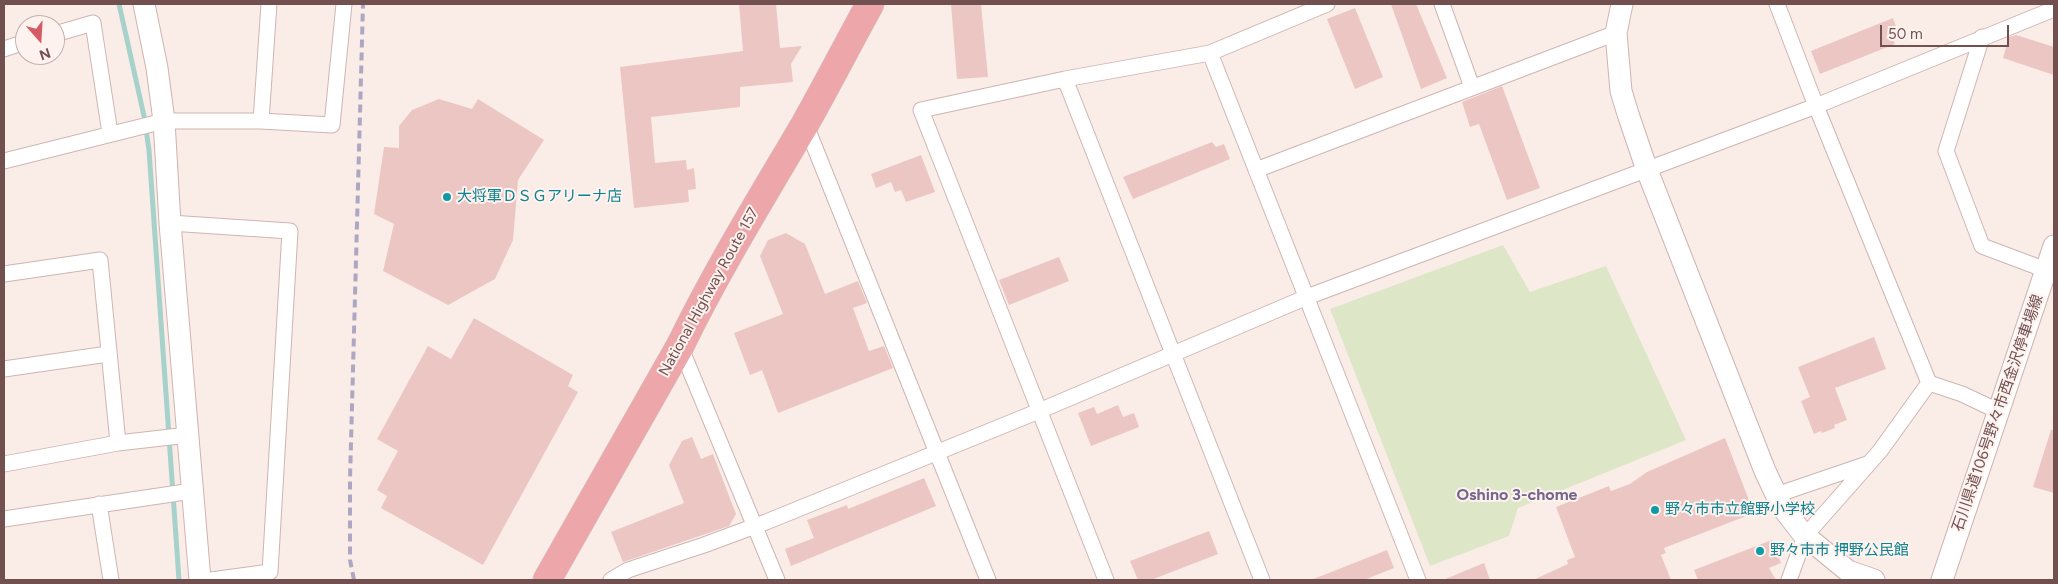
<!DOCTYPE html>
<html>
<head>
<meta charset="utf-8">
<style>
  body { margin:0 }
  #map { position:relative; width:2058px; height:584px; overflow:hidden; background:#faede8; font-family:Figtree,sans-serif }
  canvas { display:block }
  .frame { position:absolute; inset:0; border:5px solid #71504f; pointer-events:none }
  .north { position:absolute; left:15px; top:15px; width:50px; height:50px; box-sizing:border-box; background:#fdf2ee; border:1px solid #c5b1ae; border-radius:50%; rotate:161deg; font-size:14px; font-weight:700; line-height:20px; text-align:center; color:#71504f }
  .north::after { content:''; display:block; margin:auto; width:18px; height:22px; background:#d55b67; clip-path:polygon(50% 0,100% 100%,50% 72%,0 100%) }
  .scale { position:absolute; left:1880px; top:25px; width:129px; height:22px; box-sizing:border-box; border:2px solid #71504f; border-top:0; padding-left:6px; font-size:15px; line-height:18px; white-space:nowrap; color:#71504f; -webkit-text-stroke:4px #fdf2ee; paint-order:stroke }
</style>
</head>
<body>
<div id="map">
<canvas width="2058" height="584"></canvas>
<div class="frame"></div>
<div class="north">N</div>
<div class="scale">50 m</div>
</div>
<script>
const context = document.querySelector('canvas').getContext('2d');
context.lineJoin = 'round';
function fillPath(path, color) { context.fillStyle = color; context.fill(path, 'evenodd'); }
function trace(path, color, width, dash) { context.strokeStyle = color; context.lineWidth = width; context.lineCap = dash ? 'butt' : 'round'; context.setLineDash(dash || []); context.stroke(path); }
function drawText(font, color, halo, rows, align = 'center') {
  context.font = font + ' Figtree,"Noto Sans JP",sans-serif'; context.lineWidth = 4; context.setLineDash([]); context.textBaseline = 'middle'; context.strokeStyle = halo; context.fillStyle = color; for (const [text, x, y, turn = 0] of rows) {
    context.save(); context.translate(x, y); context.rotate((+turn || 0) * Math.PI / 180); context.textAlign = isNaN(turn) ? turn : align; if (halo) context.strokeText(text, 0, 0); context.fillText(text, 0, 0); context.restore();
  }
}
const green = new Path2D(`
  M1503 245 1530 292 1606 266 1686 440 1518 508 1509 536 1430 566 1330 309Z`);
const stream = new Path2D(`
  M119 4 144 116 149 150C159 294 170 437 179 580`);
const building = new Path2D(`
  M739 4H776L780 48 802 46 791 64 793 82 740 87V107L651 117 655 163 686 160 687 170 694 168 696 189 688 190 689 202 634 208 620 67 743 51Z
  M951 4H981L988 77 957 79Z
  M1391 4H1416L1447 78 1421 89Z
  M1355 8 1383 77 1355 89 1327 19Z
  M1893 18 1898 32 1891 35 1895 44 1820 74 1811 51Z
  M2016 35 2054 47V75L2003 58 2009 37Z
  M1502 86 1540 188 1507 200 1479 124 1470 127 1462 102Z
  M439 99 472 109 478 99 544 140 518 180 513 240 495 279 448 305 383 271 394 224 374 214 384 147 399 148V126L412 110Z
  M1212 142 1216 147 1224 144 1230 159 1133 199 1123 177Z
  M921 155 935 192 906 202 901 190 895 192 891 182 876 188 871 174Z
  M786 233 805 244 825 294 858 281 867 303 853 308 869 351 884 346 893 368 778 413 762 370 750 375 734 333 783 314 760 256 768 240Z
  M1059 257 1069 281 1009 305 999 280Z
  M474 318 573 375 568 386 578 392 483 565 381 508 387 496 377 490 398 451 377 439 428 346 451 359Z
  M1874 337 1886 369 1835 388 1847 420 1834 425 1835 428 1822 433 1821 431 1814 434 1801 401 1810 397 1798 367Z
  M1118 405 1123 417 1134 413 1139 427 1091 446 1078 413 1094 407 1097 414Z
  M2051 430H2054V493L2033 487Z
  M692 437 701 459 713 454 736 514 729 526 623 562 611 532 684 503 669 465 682 441Z
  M1725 438 1754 513 1664 548 1666 553 1661 555 1671 580H1533L1568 564 1567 560 1575 557 1556 507 1609 486 1611 491 1630 484 1647 472Z
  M924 478 936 506 791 566 785 549 814 538 807 520 847 505 848 509Z
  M1209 531 1218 554 1151 580H1138L1130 561Z
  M1772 540 1781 563 1769 568 1776 580H1698L1694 570Z
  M1387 550 1394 568 1364 580H1311Z
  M1484 563 1490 580H1443Z`);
const street = new Path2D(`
  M1442 4 1472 87
  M1777 4 1816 106 1929 383 1962 394 1998 411
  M55 34 93 23 110 133
  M1982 37 1946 151 1982 246 2054 273
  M4 49 25 42
  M1210 53 1327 4
  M1065 79 1262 580
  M261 121 269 4
  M805 123 988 580
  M4 161 164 121H261L332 125 344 4
  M1256 170 1616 33
  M170 223 290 231 270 572 211 580
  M4 274 100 260 118 443
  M680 346 777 580
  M4 369 108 354
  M4 464 118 443 188 435
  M1776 495 1867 464
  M99 504 111 580
  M4 519 192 491
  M611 580 628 570 704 545 766 522 1039 411 1307 297 1816 106 2054 9
  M1106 580 921 110 1065 79 1210 53 1418 580
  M1789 580 1805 536 1880 451 1929 383`);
const secondary = new Path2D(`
  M144 4 157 68 164 121 170 223 200 580
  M1622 4 1616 33 1621 91 1628 114 1647 170 1765 471 1782 507 1803 534 1848 571 1874 580
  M1942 580 2054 246`);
const highway = new Path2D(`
  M547 580 680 346C717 270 762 197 805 124 827 85 848 44 870 4`);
const rail = new Path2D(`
  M354 580 350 560V479L363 4`);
const markers = [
  [447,197,5,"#0f9aa8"],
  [1655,510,5,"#0f9aa8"],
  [1760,551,5,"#0f9aa8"]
];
const cultureNames = [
  ["大将軍ＤＳＧアリーナ店",457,197],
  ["野々市市立館野小学校",1665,510],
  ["野々市市 押野公民館",1770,551]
];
const streetNames = [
  ["National Highway Route 157",709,292,-61],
  ["石川県道106号野々市西金沢停車場線",1998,413,-71]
];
const neighbourhoodNames = [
  ["Oshino 3-chome",1517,495]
];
fillPath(green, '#dee6c8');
trace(stream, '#a6d2cb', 5);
fillPath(building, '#ecc6c3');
trace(street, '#cdb5b2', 17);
trace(secondary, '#cfb3b0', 23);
trace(highway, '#d4caca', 29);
trace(street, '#fff', 15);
trace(secondary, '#fff', 21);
trace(highway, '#eda6aa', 28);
trace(rail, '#ada7c2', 4, [8, 5]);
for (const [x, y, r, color] of markers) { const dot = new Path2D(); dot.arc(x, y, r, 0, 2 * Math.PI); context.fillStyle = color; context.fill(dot); trace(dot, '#fdf2ee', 2); }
drawText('15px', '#0d838f', '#fdf2ee', cultureNames, 'left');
drawText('15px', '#71504f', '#fdf2ee', streetNames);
drawText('bold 16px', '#74668d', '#fdf2ee', neighbourhoodNames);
</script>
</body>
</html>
